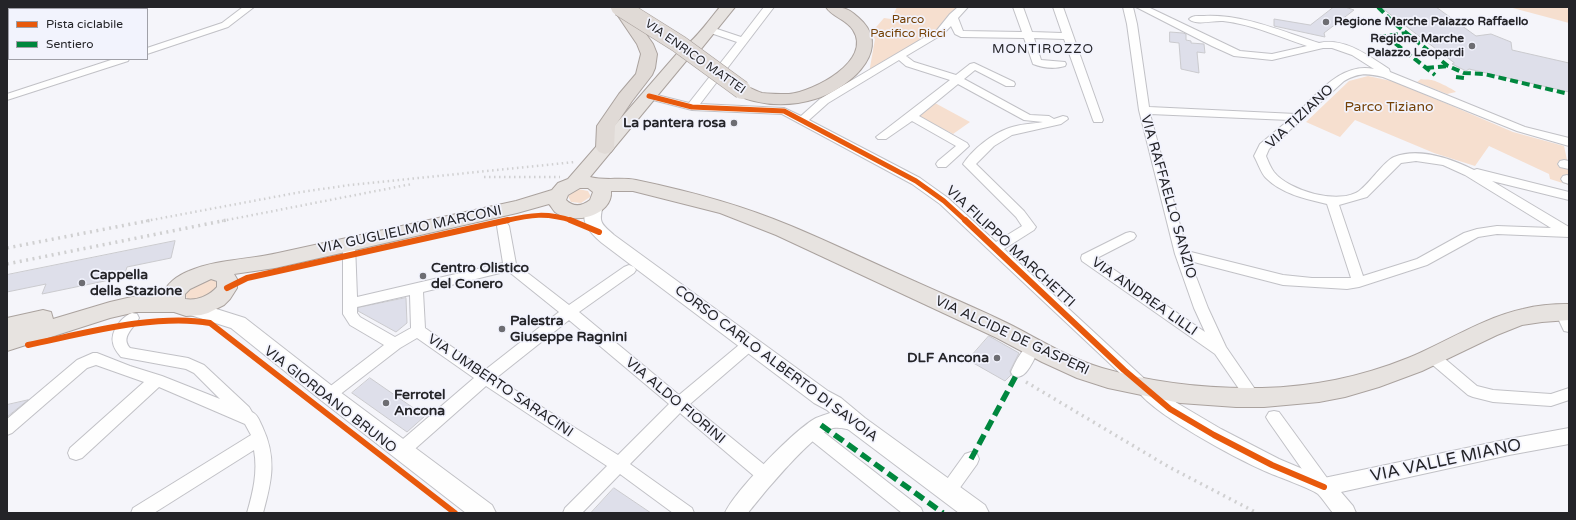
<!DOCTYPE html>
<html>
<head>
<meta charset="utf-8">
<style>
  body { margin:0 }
  #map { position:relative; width:1576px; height:520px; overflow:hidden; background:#f5f5fa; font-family:"Varela Round",sans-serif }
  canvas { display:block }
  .frame { position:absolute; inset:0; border:8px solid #242428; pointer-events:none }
  .legend { position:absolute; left:8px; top:8px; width:140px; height:52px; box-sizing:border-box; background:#f2f3fd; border:1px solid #a0a0a8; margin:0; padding:5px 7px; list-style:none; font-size:12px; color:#242428 }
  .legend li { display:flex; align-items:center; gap:8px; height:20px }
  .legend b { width:20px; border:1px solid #a0a0a8 }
</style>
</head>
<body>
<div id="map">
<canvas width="1576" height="520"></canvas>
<div class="frame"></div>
<ul class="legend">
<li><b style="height:5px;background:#e8590c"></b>Pista ciclabile</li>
<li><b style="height:5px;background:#00873e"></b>Sentiero</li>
</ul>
</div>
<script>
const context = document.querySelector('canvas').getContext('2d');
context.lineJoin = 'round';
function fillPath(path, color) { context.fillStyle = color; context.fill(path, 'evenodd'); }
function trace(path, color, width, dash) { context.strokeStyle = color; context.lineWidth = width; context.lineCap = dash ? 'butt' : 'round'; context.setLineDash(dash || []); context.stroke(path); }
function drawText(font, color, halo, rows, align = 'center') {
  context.font = font + ' "Varela Round",sans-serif'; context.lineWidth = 3.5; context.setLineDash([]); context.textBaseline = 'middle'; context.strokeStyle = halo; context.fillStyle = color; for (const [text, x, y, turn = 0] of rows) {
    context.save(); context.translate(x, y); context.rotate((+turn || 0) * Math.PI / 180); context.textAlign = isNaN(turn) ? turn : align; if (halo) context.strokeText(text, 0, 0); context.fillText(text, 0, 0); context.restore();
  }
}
const green = new Path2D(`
  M897 7H959L938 30 869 73 875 39 870 34 884 18 891 19Z
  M1509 7H1564L1569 9V23Z
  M1368 76 1396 82 1513 132 1564 146 1569 169V185L1550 179 1549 174 1489 146 1475 166 1434 153 1355 120 1340 137 1306 122 1349 81Z
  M1421 79C1425 80 1427 79 1431 80 1435 80 1453 89 1456 92L1447 94 1417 82Z
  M935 103 970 122 953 134 919 117V114Z
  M578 189 588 191 590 195V197L581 203 571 202 568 196Z
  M205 279 214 280 217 283 216 289C208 296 198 303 187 299L185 293 187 289Z`);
const canal = new Path2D(`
  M68 7H79L78 9H67Z
  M9 39V45L7 46V40Z`);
const building = new Path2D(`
  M1334 7H1345L1354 10 1324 33 1325 37 1274 26V19L1310 25Z
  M1381 7H1436L1476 36 1491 34 1511 42 1512 50 1569 63V92L1469 69 1466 71 1452 64 1454 63Z
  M1170 32 1183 33 1186 34V40L1191 41V43L1204 44 1205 53 1197 52 1199 73 1181 69 1179 43 1170 42Z
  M175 241 171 258 127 267 124 277 42 294 46 284 7 292V275Z
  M406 298 407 323 396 332 358 311V308Z
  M989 336 1019 353 1010 371 1011 375 1005 381 968 360Z
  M370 378 425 416 407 432 352 393Z
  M28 400 7 417V405Z
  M614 488 651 513H591Z`);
const minor = new Path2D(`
  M243 7H254L228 27 147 54V48L222 23Z
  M764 7H774L700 104 784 108 801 116 820 99 937 30 950 14 958 7H968L958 18 963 31 1022 32 1013 7H1023L1032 32 1062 33 1053 7H1063L1103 120 1102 122H1094L1093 120 1064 39 1034 38 1041 60 1065 62 1066 64 1065 66C1055 69 1043 68 1033 64L1024 38 961 37 955 34 951 26 943 34 906 56 914 62 956 75 970 64 974 63 1014 82 1015 84 1014 86H1006L975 70 964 79 1030 115 1049 116 1054 119 1063 116 1067 117 1068 119 1061 124 1012 135 994 146 976 164 1024 211 1036 227 1034 230 1004 249 1149 383 1151 387 1149 391 1144 393 1139 391 940 204 912 184 782 114 692 110 645 98 644 96 649 93 689 103 737 42 705 31 703 29 705 27H711L741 37ZM899 60 906 66 950 80 876 137 878 139H886L912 121 956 146 938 161 936 164 938 167H946L969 146 967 143 919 116 958 84 1024 120 1043 122C1031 124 1020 124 1009 128 992 134 973 149 963 164L1016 217 1022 226 996 242 948 198 920 178 809 120 828 103Z
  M1123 7H1133L1137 24 1149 107 1296 114C1318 94 1341 62 1374 69L1352 55 1332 48H1323L1272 60 1234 56 1212 46 1136 7H1148L1240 51 1272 54 1307 46C1280 37 1251 24 1223 21 1214 20 1196 26 1189 19 1193 15 1198 16 1204 16 1243 14 1281 31 1319 43 1344 37 1369 56 1389 69L1390 72 1525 127 1569 138V146L1517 131 1383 77C1366 73 1359 73 1344 81L1269 149 1266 156C1268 161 1271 168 1274 172 1289 191 1339 205 1359 191 1370 183 1384 161 1394 157 1419 147 1452 159 1474 170L1477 169 1569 192V200L1492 181 1569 227V237L1497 234 1478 237 1427 265 1359 287 1347 289 1283 285 1190 261 1208 308 1226 347 1261 398 1258 402 1253 404 1248 402 1215 354 1082 261 1081 258 1082 255 1126 233 1130 232 1134 233 1136 236 1134 239 1097 258 1205 332 1194 308 1175 254 1139 110 1127 24ZM1150 114 1289 120 1260 144 1254 156C1258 163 1261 173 1266 178 1282 194 1306 199 1327 204L1351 278H1312L1283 275 1187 251ZM1416 161 1443 165 1465 175 1551 228 1497 226 1477 229 1464 233 1417 259 1363 276 1339 205 1367 197 1401 163Z
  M114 59H129L128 61 7 100V94Z
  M1564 160 1569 161V169L1560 167 1558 164 1560 161Z
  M1567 175 1569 176V184L1563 182 1561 179 1563 176Z
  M503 222 507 223 509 226 516 264 569 305 624 267 629 265 634 267 636 270 634 273 579 312 679 395 745 340 750 338 755 340 757 344 755 348 690 404 772 471 774 476 772 481 766 483 760 481 680 413 630 464 692 508 694 513H673L620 474 582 513H563L565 508 607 466 486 386 408 455 402 457 396 455 394 450 396 445 474 378 417 338 400 348 334 399 329 401 324 399 322 395 324 391 384 345 350 325 343 314V244L344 241 349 239 354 241 355 244 357 297 503 263 497 226 499 223ZM508 271 559 312 485 370 425 328 423 292ZM410 295 411 328 395 337 360 317 357 313V307ZM569 320 669 404 618 455 496 378Z
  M1562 307 1567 308 1569 312V332L1564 331 1555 312 1557 308Z
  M132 313 137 314 139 318C134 328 120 337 130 348L188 358 204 365 249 407 252 412C258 415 259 420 262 426 277 458 272 480 263 513H247C253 492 258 472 254 450L154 513H131L133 508 251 435 245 424 159 387 82 458 76 460 70 458 68 453 70 448 144 382 96 365 87 368 12 433 7 435V419L77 360 93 353H97L130 366 162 376 220 399 194 373 186 369 121 357C118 353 114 349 113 343 110 332 122 316 132 313Z
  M1033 342 1038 344 1040 348 1038 352C1032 362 1026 381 1013 376L1011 372C1015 363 1023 346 1033 342Z
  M1433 351 1438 353 1477 386 1493 390 1551 394 1569 388V400L1551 406 1493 402 1473 397 1468 395 1428 361 1426 357 1428 353Z
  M1274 411 1279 412 1330 482 1332 487 1330 492 1324 494 1318 492 1269 422 1266 417 1269 412Z
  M812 425 817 427 921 508 923 513H902L807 437 804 432 807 427Z
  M971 452 977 454 979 459 977 464 954 496 948 498 942 496 940 491 942 486 965 454Z`);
const tertiary = new Path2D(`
  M1144 379 1150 382 1177 403 1221 429 1279 459 1324 478 1509 439 1569 428V444L1509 455 1341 492 1353 506 1356 513H1333C1328 507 1323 499 1318 494 1310 488 1278 477 1267 472 1239 460 1148 412 1135 387L1138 382Z
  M833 412 845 413 864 418 866 424 864 430C853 433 844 426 833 428 813 433 762 495 748 513H725C735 491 794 430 816 418 821 416 827 414 833 412Z`);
const secondary = new Path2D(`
  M595 200 601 202 603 206C598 223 602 224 614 235L828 391 841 398 865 418 985 505 989 513H959L849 430 827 410 814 403 602 243C588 231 578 220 589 202Z
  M191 301 245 318 336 389 492 505 496 513H466L322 401 231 328 184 313 182 308 184 303Z`);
const primary = new Path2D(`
  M720 7H735L701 49 691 55 590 177C605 181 621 177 636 180 689 191 741 205 791 226 832 243 873 263 914 281 947 296 981 310 1013 326 1042 341 1071 359 1102 368 1153 383 1209 389 1262 388 1312 387 1361 377 1408 358 1447 342 1482 318 1523 309 1538 305 1554 304 1569 304V320L1542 322 1522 325 1497 335 1422 371 1379 387 1345 397 1319 402 1264 407H1236L1180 403 1108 388 1077 378 1042 362 997 338 776 235 720 213 633 191H611C613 216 572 226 555 212 553 210 551 206 549 204L517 213 275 268 234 274 237 279V288L230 299 224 305 208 313 201 315 186 316 174 312H136L110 318 7 351V318L43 310 51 312 53 319 110 302 136 296H164C164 284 179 275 189 271 217 259 248 260 278 253 357 236 437 218 516 201L552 190 558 183 568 179 681 49C693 43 710 19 720 7ZM580 188H588L593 192 590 200C582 206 574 208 566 200L568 195ZM211 279 217 281V287C209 296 197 301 185 299V294L190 289Z`);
const trunk = new Path2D(`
  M612 7H627L653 44 657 54 655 68 652 75 632 101 615 126 614 148 611 152 605 154 599 152 596 148 597 126 619 94 636 74 641 54 637 44Z
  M826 7C845 7 849 8 863 22 892 54 844 91 815 99 796 105 774 106 754 101 746 99 738 97 734 90L736 86C747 84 752 90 762 93 771 94 780 94 789 94 813 92 873 61 853 30 846 19 832 17 826 7Z`);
const railFar1 = new Path2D(`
  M484 177H560
  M146 221 301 192 350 185 575 162
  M222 221 412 184`);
const rail = new Path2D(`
  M7 248 152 220
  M7 264 227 220
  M1026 382 1169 467 1257 513`);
const trunkBridge = new Path2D(`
  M620 7 679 44 742 90`);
const quietFar1 = new Path2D(`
  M1378 7 1395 24 1448 66 1464 73 1484 74 1569 94
  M1386 36 1435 75
  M1378 37 1407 33
  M1426 68 1448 66
  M1456 77 1464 78`);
const quiet = new Path2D(`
  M821 425 943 513
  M971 459 1018 372`);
const cyclewayFar1 = new Path2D(`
  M649 96 692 107 784 111 916 181 944 201 966 221
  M504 221C531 215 546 212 573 221`);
const cycleway = new Path2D(`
  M570 220 599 232
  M965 220 1124 370 1170 409 1214 435 1272 465 1324 487
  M227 288 247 278 508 220
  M28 345C82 334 156 313 210 323L455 513`);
const markers = [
  [1326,22,4,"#6d6d72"],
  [1472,46,4,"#6d6d72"],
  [734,123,4,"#6d6d72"],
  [423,276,4,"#6d6d72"],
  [82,283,4,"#6d6d72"],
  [502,329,4,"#6d6d72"],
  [997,358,4,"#6d6d72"],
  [386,403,4,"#6d6d72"]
];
const farParknames = [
  ["Parco",908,20],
  ["Pacifico Ricci",908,34]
];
const farPoinames = [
  ["Regione Marche Palazzo Raffaello",1334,22],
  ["Regione Marche",1464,39,"right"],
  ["Palazzo Leopardi",1464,53,"right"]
];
const farStreetnames = [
  ["VIA ENRICO MATTEI",695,57,35]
];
const farQuarternames = [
  ["MONTIROZZO",1043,50]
];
const parkNames = [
  ["Parco Tiziano",1389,107]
];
const streetNames = [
  ["VIA TIZIANO",1300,117,-43],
  ["VIA RAFFAELLO SANZIO",1168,197,74],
  ["VIA GUGLIELMO MARCONI",410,230,-12],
  ["VIA FILIPPO MARCHETTI",1010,247,43],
  ["VIA ANDREA LILLI",1144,297,35],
  ["VIA ALCIDE DE GASPERI",1012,336,25],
  ["CORSO CARLO ALBERTO DI SAVOIA",776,364,37],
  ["VIA UMBERTO SARACINI",500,386,34],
  ["VIA GIORDANO BRUNO",330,400,38],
  ["VIA ALDO FIORINI",675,401,40]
];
const poiNames = [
  ["La pantera rosa",726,123,"right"],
  ["Centro Olistico",431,268],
  ["del Conero",431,284],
  ["Cappella",90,275],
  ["della Stazione",90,291],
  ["Palestra",510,321],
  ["Giuseppe Ragnini",510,337],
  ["DLF Ancona",989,358,"right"],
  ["Ferrotel",394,395],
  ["Ancona",394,411]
];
const nearStreetnames = [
  ["VIA VALLE MIANO",1446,461,-12]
];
fillPath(green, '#f6dfcf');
fillPath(canal, '#babcde');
fillPath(building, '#dedfea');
trace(building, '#cacace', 1);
trace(minor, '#c1c1c6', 2);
trace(tertiary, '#c1c1c6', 2);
trace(secondary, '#c1c1c6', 2);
trace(primary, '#aaa29e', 2);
trace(trunk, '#aaa29e', 2);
fillPath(minor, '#fefefe');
fillPath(tertiary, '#fefefe');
fillPath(secondary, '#fefefe');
fillPath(primary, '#e7e3e0');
fillPath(trunk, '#e0dad6');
trace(railFar1, '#d0d0d1', 2.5, [1.5, 3.5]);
trace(rail, '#d0d0d1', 3.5, [2, 4.5]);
trace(trunkBridge, '#aaa29e', 19, []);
trace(trunkBridge, '#e0dad6', 18);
trace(quietFar1, '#00873e', 4, [8, 4]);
trace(quiet, '#00873e', 5.5, [11, 5.5]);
trace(cyclewayFar1, '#e8590c', 5);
trace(cycleway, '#e8590c', 6);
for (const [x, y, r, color] of markers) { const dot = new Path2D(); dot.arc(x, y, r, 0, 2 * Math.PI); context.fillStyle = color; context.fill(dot); trace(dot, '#f2f3fd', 1.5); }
drawText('12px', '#744106', '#f2f3fd', farParknames);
drawText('bold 12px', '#242428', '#f2f3fd', farPoinames, 'left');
drawText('12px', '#242428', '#f2f3fd', farStreetnames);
context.letterSpacing = '1px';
drawText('13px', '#242428', '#f2f3fd', farQuarternames);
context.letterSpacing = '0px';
drawText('14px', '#744106', '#f2f3fd', parkNames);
drawText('14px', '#242428', '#f2f3fd', streetNames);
drawText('bold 14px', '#242428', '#f2f3fd', poiNames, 'left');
drawText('17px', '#242428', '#f2f3fd', nearStreetnames);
</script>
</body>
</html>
